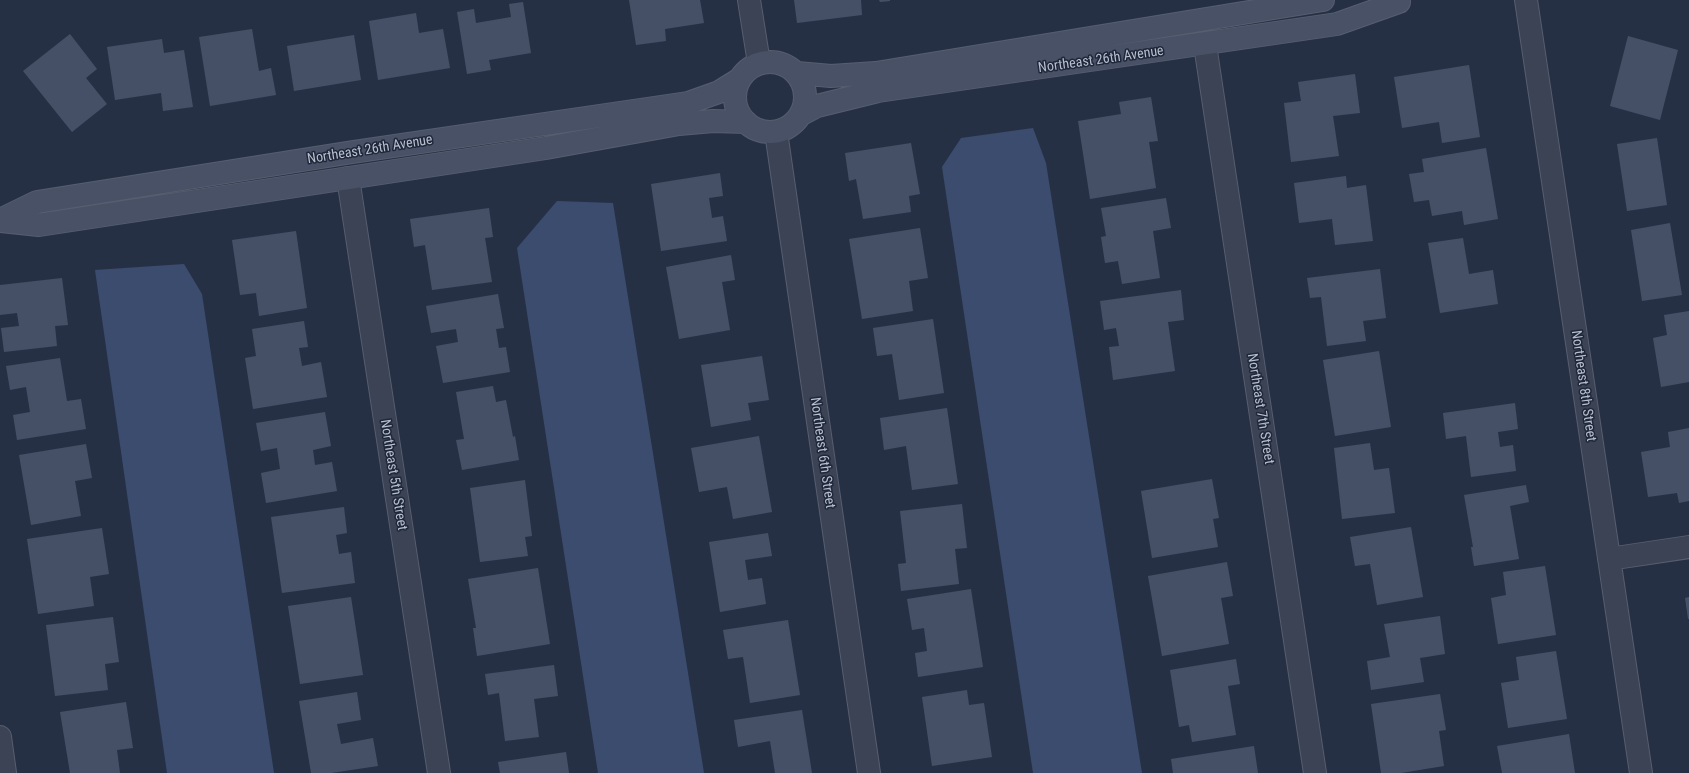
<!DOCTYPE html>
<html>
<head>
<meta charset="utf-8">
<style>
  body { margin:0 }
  canvas { display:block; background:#263045 }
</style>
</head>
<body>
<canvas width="1689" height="773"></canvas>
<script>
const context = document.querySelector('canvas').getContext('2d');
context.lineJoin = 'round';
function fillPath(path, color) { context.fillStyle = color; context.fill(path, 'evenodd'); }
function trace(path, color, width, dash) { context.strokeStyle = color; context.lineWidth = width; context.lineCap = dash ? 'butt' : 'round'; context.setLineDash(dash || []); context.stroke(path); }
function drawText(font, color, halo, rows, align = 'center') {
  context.font = font + ' "Roboto Condensed",sans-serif'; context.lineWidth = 3; context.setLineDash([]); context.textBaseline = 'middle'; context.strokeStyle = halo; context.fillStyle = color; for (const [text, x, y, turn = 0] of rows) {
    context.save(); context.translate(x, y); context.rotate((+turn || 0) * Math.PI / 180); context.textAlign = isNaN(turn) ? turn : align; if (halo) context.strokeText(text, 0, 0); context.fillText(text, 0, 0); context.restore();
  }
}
const water = new Path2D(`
  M1033 128 1046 163 1142 773H1033L942 167 961 138Z
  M557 201 613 203 704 773H598L517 248Z
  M184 264 202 294 274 773H167L95 270Z`);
const building = new Path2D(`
  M629 0H700L704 23 665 29 666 41 636 45Z
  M794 0H861L862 15 797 23Z
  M879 0H890V1L880 2Z
  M523 2 531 53 489 60 491 70 467 74 457 12 474 9 476 23 511 17 509 4Z
  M416 13 419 33 443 29 450 68 378 80 369 21Z
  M252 29 259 71 271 68 276 95 210 106 199 37Z
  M70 34 97 69 86 78 107 104 72 132 23 71Z
  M354 35 361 80 294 91 287 46Z
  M1628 36 1678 50 1660 120 1610 106Z
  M162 39 164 53 184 50 193 107 163 111 161 93 115 100 107 47Z
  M1469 65 1480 137 1442 143 1439 122 1402 128 1394 77Z
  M1355 74 1360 113 1333 116 1339 156 1291 162 1284 103 1301 101 1298 82Z
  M1151 97 1158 141 1149 142 1156 188 1090 199 1078 121 1121 114 1119 102Z
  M1657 138 1667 205 1627 211 1617 144Z
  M911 143 920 194 909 196 911 212 863 219 856 179 849 181 845 153Z
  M1486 148 1498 219 1464 225 1462 211 1432 216 1429 200 1414 202 1409 174 1424 172 1422 159Z
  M720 173 723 196 709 198 712 218 723 216 727 241 661 251 651 184Z
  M1346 176 1347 188 1366 185 1373 241 1335 245 1332 219 1299 223 1294 183Z
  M1166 198 1171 228 1153 231 1160 278 1122 284 1118 261 1105 263 1101 237 1106 236 1101 208Z
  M489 208 493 237 485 238 492 282 432 290 425 245 414 247 410 219Z
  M1670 223 1682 295 1642 301 1631 230Z
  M920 228 928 278 909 281 913 311 862 319 849 239Z
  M296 231 307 308 259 316 256 293 240 295 232 240Z
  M1463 238 1469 274 1493 270 1498 304 1440 313 1428 243Z
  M731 255 735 280 722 282 730 330 679 339 666 267Z
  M1380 269 1386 318 1363 321 1366 341 1327 346 1321 297 1310 298 1307 278Z
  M62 278 68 325 55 326 57 346 4 352 1 328 19 326 17 313 0 315V285Z
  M1181 290 1184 320 1168 322 1175 371 1113 380 1109 347 1119 346 1116 328 1104 330 1100 301Z
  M498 294 504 328 496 329 499 348 506 347 510 372 443 383 436 346 458 342 456 329 431 333 426 306Z
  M1689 311V382L1661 387 1653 338 1667 335 1664 315Z
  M933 319 944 393 899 400 892 354 877 356 873 328Z
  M304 321 308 347 299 348 302 366 321 362 327 397 253 409 245 358 256 356 252 329Z
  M1379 351 1391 427 1335 436 1323 360Z
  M762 356 769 400 748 403 751 420 711 427 701 365Z
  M60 358 67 401 81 399 86 429 17 440 13 415 30 412 26 387 10 390 6 366Z
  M493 386 496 402 506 400 513 437 515 436 519 460 462 470 456 440 464 439 456 392Z
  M1515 403 1518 429 1498 432 1500 447 1513 445 1516 471 1471 477 1466 436 1446 439 1443 413Z
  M947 408 958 484 912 490 906 446 884 450 880 418Z
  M325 412 331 446 313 450 315 465 332 462 337 491 266 503 261 473 280 469 277 448 261 451 256 423Z
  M1689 428V501L1679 503 1677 493 1648 497 1641 452 1670 447 1668 432Z
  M759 436 772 512 733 519 727 487 699 492 691 448Z
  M1370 443 1374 470 1389 468 1395 513 1342 519 1334 448Z
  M86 444 92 478 75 481 81 516 31 525 19 455Z
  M1212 479 1219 518 1213 519 1218 547 1152 558 1141 491Z
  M525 480 532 536 525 537 528 556 480 562 470 488Z
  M1526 485 1529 502 1510 506 1519 559 1474 566 1471 547H1473L1464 495Z
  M962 504 967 548 955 549 959 584 901 591 898 564 906 563 900 511Z
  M344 507 347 533 336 535 339 554 351 552 355 583 282 593 271 517Z
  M1411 527 1423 597 1377 605 1370 564 1355 566 1350 537Z
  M102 528 109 574 90 577 94 606 38 614 27 539Z
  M768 533 772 556 745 560 748 580 762 578 766 604 720 612 709 542Z
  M1227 562 1233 596 1221 598 1229 644 1162 656 1148 576Z
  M1545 566 1556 635 1498 644 1491 598 1506 595 1503 572Z
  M538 568 550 644 477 656 473 628H476L468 579Z
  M971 589 983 667 918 677 915 653 927 651 924 628 912 630 907 599Z
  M351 597 363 675 300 684 288 606Z
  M1689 597V619H1688L1685 598Z
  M1440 616 1445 654 1420 658 1424 682 1371 690 1367 661 1390 657 1384 624Z
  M113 617 119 662 105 664 108 690 55 696 46 625Z
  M788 620 800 695 750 703 743 657 728 659 723 630Z
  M1556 651 1567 719 1508 728 1501 683 1519 680 1516 657Z
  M1236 659 1240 684 1228 686 1236 735 1192 742 1189 725 1179 727 1170 670Z
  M554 665 558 696 534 699 539 737 505 741 499 693 488 695 485 674Z
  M967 690 969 705 984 703 992 757 932 766 922 697Z
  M357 692 361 720 337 724 341 744 373 738 378 766 331 773H311L299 701Z
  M1440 694 1446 730 1439 731 1444 766 1401 773H1381L1371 704Z
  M126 702 133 748 117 750 120 773H70L60 712Z
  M802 710 812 773H775L770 741 738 747 734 720Z
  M1569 734 1575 773H1502L1497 746Z
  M1254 746 1258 773H1173L1171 759Z
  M566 752 569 773H500L498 762Z`);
const street = new Path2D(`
  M749 0 759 63
  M1526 0 1641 773
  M1205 45 1315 773
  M776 132 869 773
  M348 178 439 773
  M1609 559 1689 547
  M0 737 5 773`);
const secondary = new Path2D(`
  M735 97a35 35 0 1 1 70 0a35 35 0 1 1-70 0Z
  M797 73 831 76 876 73 1323 0
  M802 114 817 106 878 91 1337 24 1399 2
  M0 220 37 202 353 152 688 103 719 92 740 79
  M0 221 39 225 546 148 679 124 713 121 746 122`);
const streetNames = [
  ["Northeast 26th Avenue",1101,60,-8],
  ["Northeast 26th Avenue",370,150,-9],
  ["Northeast 8th Street",1583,386,82],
  ["Northeast 7th Street",1260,409,81],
  ["Northeast 6th Street",822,453,82],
  ["Northeast 5th Street",393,475,81]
];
fillPath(water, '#3b4c6e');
fillPath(building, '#455067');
trace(street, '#565e6f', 24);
trace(secondary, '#565e6f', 24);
trace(street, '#3b4354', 22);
trace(secondary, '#495167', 22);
drawText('14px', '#b8bfce', '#1f283a', streetNames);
</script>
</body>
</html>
